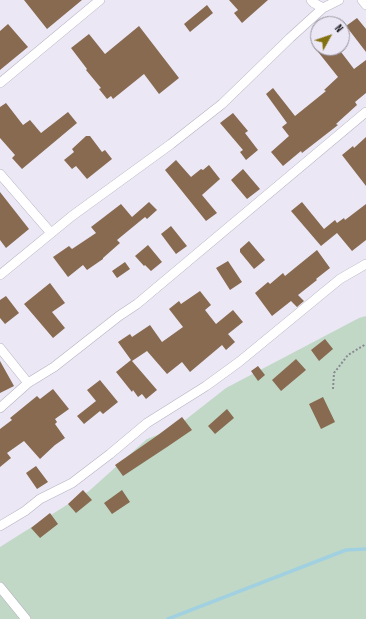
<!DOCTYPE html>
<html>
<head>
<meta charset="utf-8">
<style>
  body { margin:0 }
  #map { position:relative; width:366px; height:619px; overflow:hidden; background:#ebe7f5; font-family:"Sofia Sans Condensed",sans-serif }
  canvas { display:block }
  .north { position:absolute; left:310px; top:16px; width:40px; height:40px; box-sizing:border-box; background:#ebe7f5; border:1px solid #94919b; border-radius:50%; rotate:50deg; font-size:11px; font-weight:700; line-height:16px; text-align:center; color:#111015 }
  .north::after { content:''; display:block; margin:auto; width:14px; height:18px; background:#827110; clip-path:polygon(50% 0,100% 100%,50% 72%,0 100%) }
</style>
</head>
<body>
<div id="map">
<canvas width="366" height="619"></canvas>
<div class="north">N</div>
</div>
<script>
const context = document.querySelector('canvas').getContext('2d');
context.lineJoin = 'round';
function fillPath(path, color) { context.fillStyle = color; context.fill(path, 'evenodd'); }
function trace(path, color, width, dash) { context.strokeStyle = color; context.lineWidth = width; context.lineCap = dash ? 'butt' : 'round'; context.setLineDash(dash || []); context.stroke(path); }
const green = new Path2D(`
  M366 316V619H0V547L89 491 147 439 175 428 226 388 359 318Z`);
const stream = new Path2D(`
  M168 619 346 550 366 549`);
const building = new Path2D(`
  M24 0H82L47 29Z
  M229 0H268L242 23 234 13 238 10Z
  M207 5 213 13 190 32 184 24Z
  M357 18 366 29V52L346 26Z
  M8 24 28 47 0 70V31Z
  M139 26 179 78 159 94 144 74 113 99 111 96 107 99 99 89 101 88 86 70 87 69 71 48 89 34 105 54Z
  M315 48H338L354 69 366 60V93L355 102 357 105 336 124 338 125 302 153 301 151 283 166 271 152 289 136 282 127 287 123 266 94 273 88 295 116 326 91 324 90 338 77Z
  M6 103 23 125 30 120 41 133 68 112 77 123 22 169 12 158 15 155 0 138V107Z
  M233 113 248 131 245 133 258 150 246 160 240 152 243 150 220 123Z
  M86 136H90L102 152 105 150 112 159 87 179 76 166 72 169 64 160 74 152 72 149Z
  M366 137V186L342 155 353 146 354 148Z
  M176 160 191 177 201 169 203 170 209 165 220 179 202 195 217 213 206 221 165 170Z
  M243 169 260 189 247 199 231 180Z
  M0 192 29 229 6 248 0 240Z
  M149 202 157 210 147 219 145 217 117 240 120 243 103 258V259L87 270 83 265 68 277 53 257 69 246 72 249 96 233 91 227 121 204 132 217Z
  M302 202 324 229 335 220 337 223 344 218 345 220 366 204V240L352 251 337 233 321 246 291 211Z
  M171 226 187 246 176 254 161 234Z
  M249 241 265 260 254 269 240 252V249Z
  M148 245 162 262 151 271 145 265 144 266 135 256Z
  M317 250 330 268 316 279 317 280 298 295 304 301 297 307 291 301 272 316 255 293 268 282 270 284 283 273 285 276Z
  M228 261 242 282 230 290 216 268Z
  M125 262 130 269 117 278 112 271Z
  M50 283 65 303 52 312 65 328 53 338 24 304Z
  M200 291 211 305 205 310 216 324 233 310 243 322 228 334 235 342 226 350 222 345 190 372 182 362 167 374 147 351 132 361 157 390 146 399 142 394 138 397 133 390 132 392 116 372 131 360 118 342 130 334 132 337 150 325 162 342 183 327 169 309 179 301 181 304Z
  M6 296 19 313 5 324 0 318V300Z
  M325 339 333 349 319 361 311 350Z
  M296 359 306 370 281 391 272 380Z
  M0 361 14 386 0 393Z
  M258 366 265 375 258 381 251 371Z
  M100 380 118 402 103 414 100 411 84 424 77 416 96 401 87 390Z
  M53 389 69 409 55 419 57 422 55 424 65 438 55 445 40 459 24 441 7 453 11 458 0 467V429L12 420 10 418 37 396 40 399Z
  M323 397 335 422 321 429 309 404Z
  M227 409 234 418 215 434 208 426Z
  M182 417 192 430 167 447 123 476 115 465 158 435Z
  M36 466 48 482 37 489 26 473Z
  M83 490 92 500 76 513 68 504Z
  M122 490 130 502 112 514 104 503Z
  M50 513 58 524 40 538 31 528Z`);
const path = new Path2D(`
  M333 389 334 373 348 355 366 344`);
const minor = new Path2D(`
  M311 0 314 3 323 8 339 0
  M362 0 366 5
  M0 83 100 0
  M0 174 51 233
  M0 275 72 216 171 144 222 104 290 38 323 8
  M0 348 28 383 54 367 119 316 137 304 366 112
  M0 408 28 383
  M0 526 25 511 40 499 72 483 110 454 147 423 206 386 239 362 340 279 366 264
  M0 587 26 619`);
fillPath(green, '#c1d8c6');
trace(stream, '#a1d1e0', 3.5);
fillPath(building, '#886a50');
trace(minor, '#b6b2bf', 10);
trace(path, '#8b8993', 2, [2, 2]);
trace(minor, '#fff', 9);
</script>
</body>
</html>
